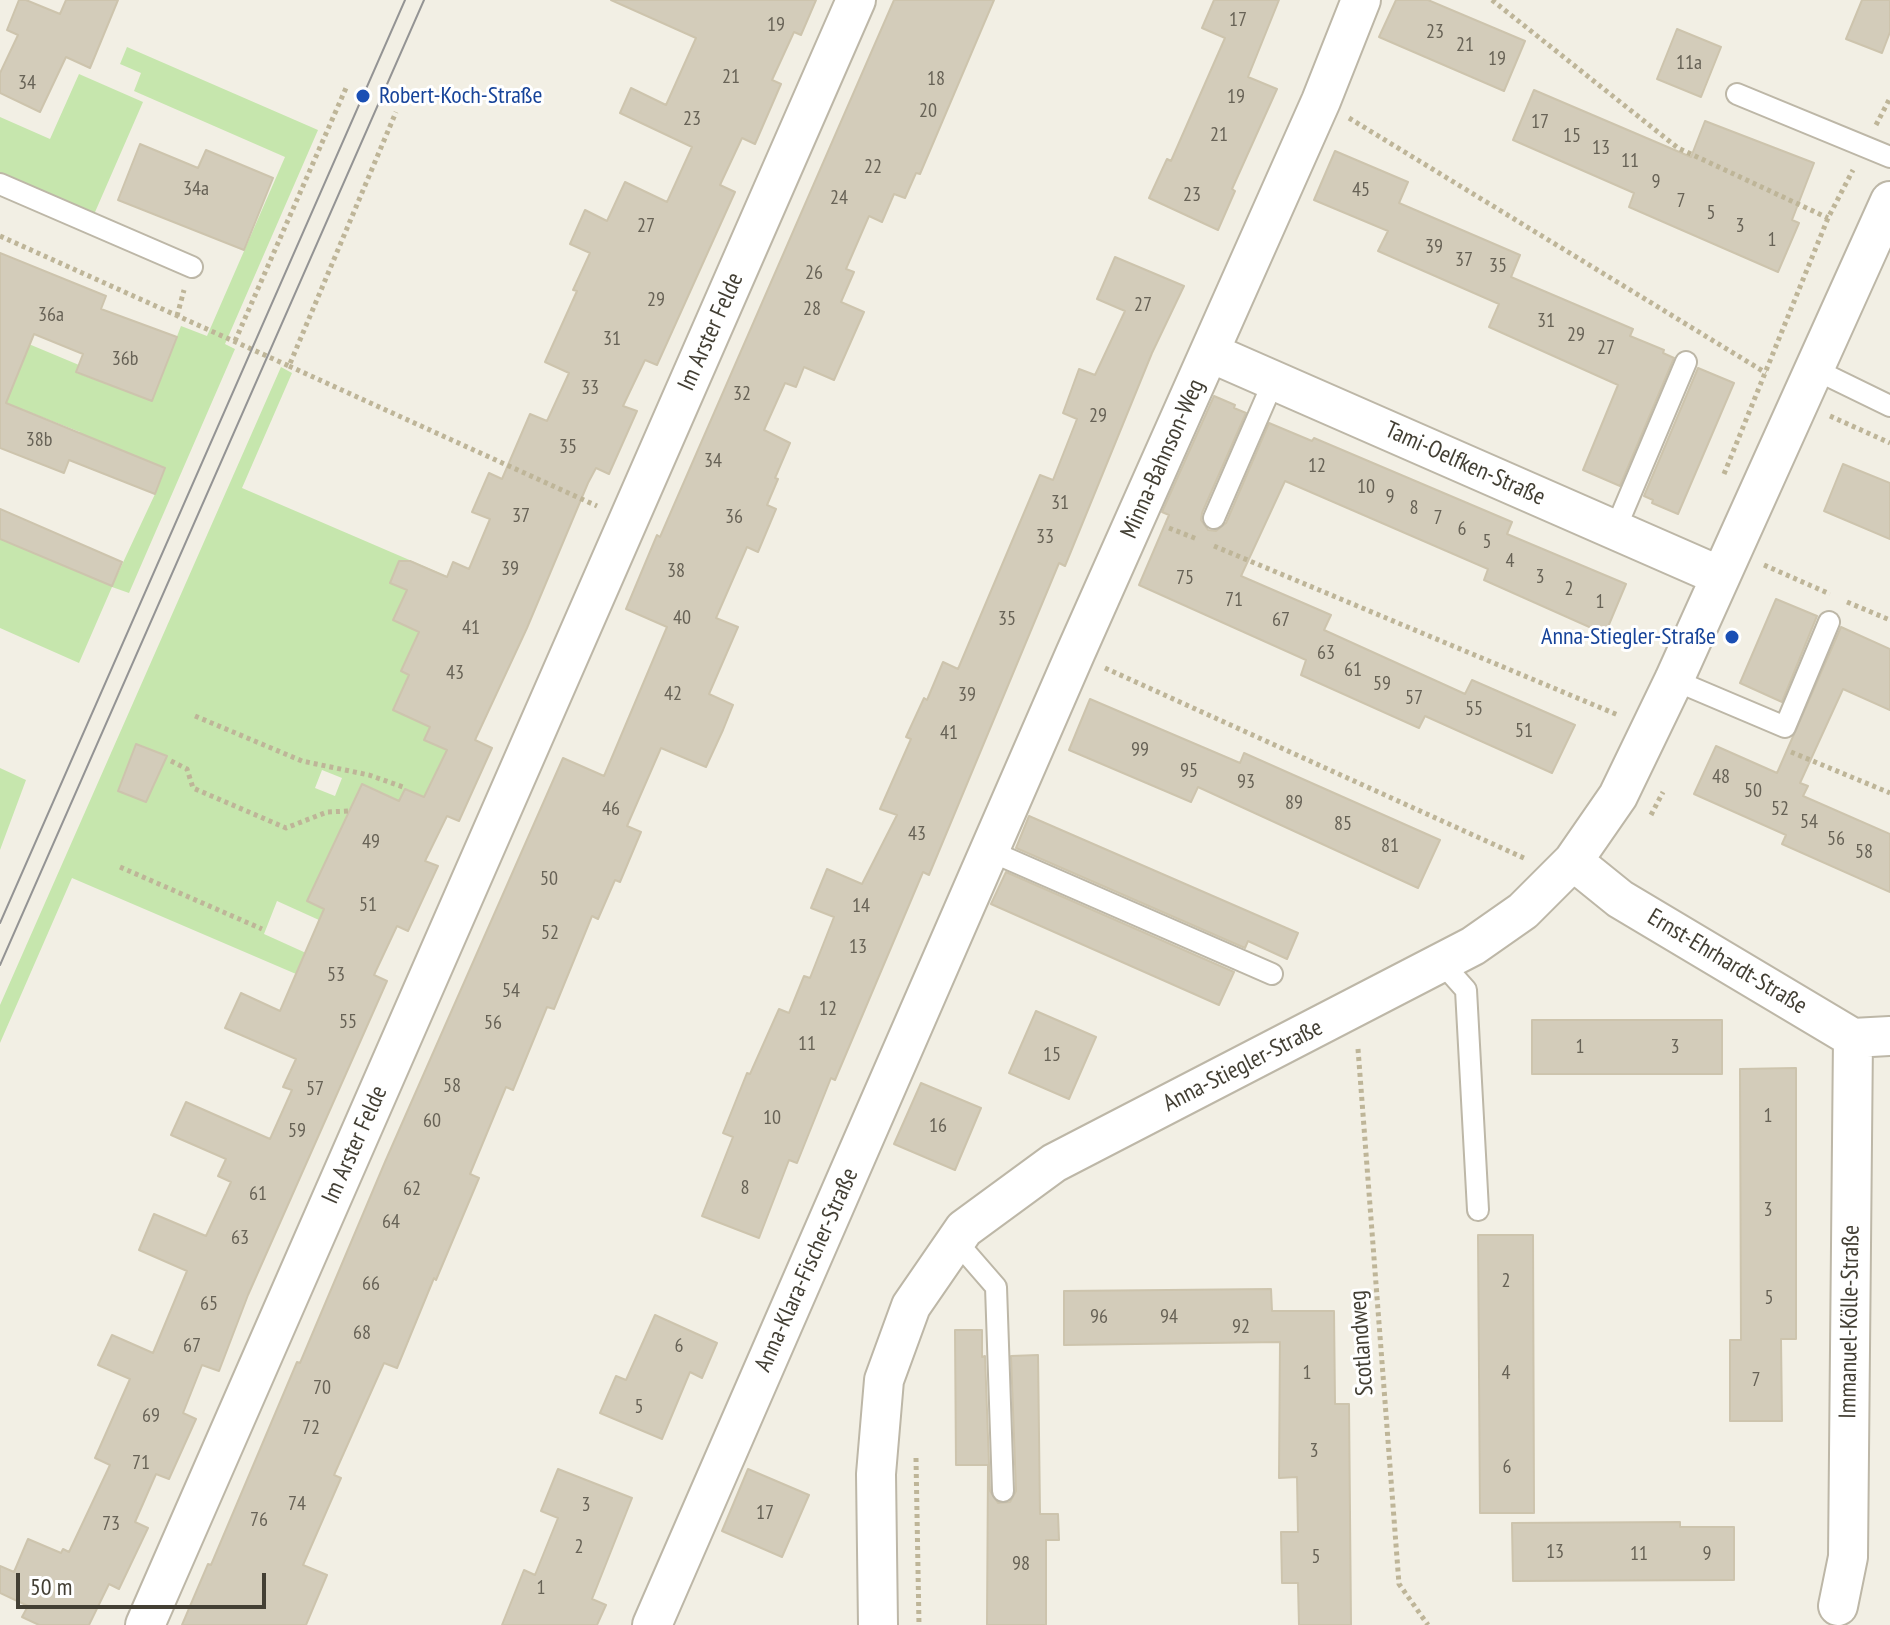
<!DOCTYPE html>
<html>
<head>
<meta charset="utf-8">
<style>
  body { margin:0 }
  #map { position:relative; width:1890px; height:1625px; overflow:hidden; background:#f2efe4; font-family:"PT Sans Narrow",sans-serif }
  canvas { display:block }
  .scale { position:absolute; left:16px; top:1573px; width:250px; height:36px; box-sizing:border-box; border:4px solid #433f34; border-top:0; padding-left:10px; font-size:24px; line-height:28px; white-space:nowrap; color:#433f34; -webkit-text-stroke:6px #fff; paint-order:stroke }
</style>
</head>
<body>
<div id="map">
<canvas width="1890" height="1625"></canvas>
<div class="scale">50 m</div>
</div>
<script>
const context = document.querySelector('canvas').getContext('2d');
context.lineJoin = 'round';
function fillPath(path, color) { context.fillStyle = color; context.fill(path, 'evenodd'); }
function trace(path, color, width, dash) { context.strokeStyle = color; context.lineWidth = width; context.lineCap = dash ? 'butt' : 'round'; context.setLineDash(dash || []); context.stroke(path); }
function drawText(font, color, halo, rows, align = 'center') {
  context.font = font + ' "PT Sans Narrow",sans-serif'; context.lineWidth = 6; context.setLineDash([]); context.textBaseline = 'middle'; context.strokeStyle = halo; context.fillStyle = color; for (const [text, x, y, turn = 0] of rows) {
    context.save(); context.translate(x, y); context.rotate((+turn || 0) * Math.PI / 180); context.textAlign = isNaN(turn) ? turn : align; if (halo) context.strokeText(text, 0, 0); context.fillText(text, 0, 0); context.restore();
  }
}
const green = new Path2D(`
  M127 47 318 130 225 344 235 349 129 593 112 587 79 663 0 628V539L112 586 155 494 69 460 80 432 6 403 21 367 0 359V332L79 365 77 373 152 401 181 326 207 336 285 157 134 91 141 73 120 64Z
  M79 74 143 102 92 219 0 178V117L50 139Z
  M281 367 292 373 242 488 449 577 401 671 409 675 393 709 430 727 447 750 424 797 405 789 399 801 361 785 308 900 325 909 319 920 277 901 264 934 306 953 296 974 72 878 0 1043V1005ZM322 770 342 778 335 796 315 788Z
  M0 768 26 780 0 850Z`);
const building = new Path2D(`
  M19 0H26L60 14 66 0H118L90 68 66 57 40 112 0 93V73L18 35 7 30Z
  M611 0H816L801 35 794 32 772 80 781 84 755 144 742 138 720 185 735 192 657 365 645 360 623 406 637 411 609 474 596 468 588 483 527 628 475 740 492 748 459 821 447 816 425 861 438 866 408 931 397 926 374 975 387 981 248 1295 219 1371 202 1365 183 1413 196 1419 169 1479 156 1474 135 1522 148 1528 119 1589 109 1584 89 1625H39L22 1617 28 1606 0 1593V1566L14 1572 28 1539 61 1553 63 1549 69 1552 110 1465 95 1458 130 1379 98 1365 112 1335 153 1353 187 1271 139 1250 154 1214 206 1236 231 1182 218 1176 226 1159 171 1135 186 1102 270 1139 292 1090 283 1087 296 1059 225 1028 241 993 280 1011 324 909 307 901 362 784 399 801 405 789 424 797 447 750 424 740 430 727 393 710 409 675 401 671 419 632 393 620 407 590 390 583 399 561H410L447 577 453 562 469 569 490 519 472 512 489 473 502 479 530 414 547 421 569 373 545 362 577 291 573 290 590 253 570 244 585 210 607 221 625 182 667 202 692 147 620 113 631 88 666 105 696 38Z
  M894 0H994L920 174 916 173 905 198 894 194 882 222 869 216 846 269 854 272 841 302 864 312 834 380 804 367 796 387 785 383 764 430 790 443 775 478 778 479 767 505 776 509 758 552 747 547 716 618 738 627 709 694 733 705 723 730 706 767 661 748 627 826 641 832 620 882 615 880 598 919 592 916 554 1009 547 1007 513 1090 506 1087 470 1174 479 1178 436 1280 434 1278 397 1368 384 1363 334 1475 341 1478 303 1565 327 1575 306 1625H182L208 1564 211 1565 297 1362 300 1363 385 1162 563 758 604 776 667 627 626 609 657 535 660 537Z
  M1214 0H1279L1248 77 1277 89 1232 189 1235 191 1218 230 1149 198 1167 159 1171 161 1225 38 1202 28Z
  M1396 0H1428L1525 41 1504 91 1379 37Z
  M1862 0H1890V32L1882 53 1846 39Z
  M1677 29 1721 47 1701 97 1657 79Z
  M1534 90 1691 157 1705 121 1814 163 1792 220 1799 223 1778 272 1629 207 1634 193 1513 140Z
  M140 144 198 168 206 150 273 178 244 250 118 200Z
  M1335 151 1408 182 1399 203 1520 255 1511 277 1633 329 1630 336 1664 350 1663 353 1674 358 1620 486 1583 470 1618 385 1489 327 1499 304 1378 251 1388 231 1314 200Z
  M0 253 106 296 101 309 177 337 152 401 76 372 83 354 34 334 6 403 165 468 155 494 69 460 64 473 0 448Z
  M1115 257 1184 286 1152 353 1065 566 1059 563 929 875 923 872 835 1080 831 1078 797 1163 789 1160 759 1238 702 1216 733 1137 723 1133 747 1073 750 1074 779 1009 789 1013 804 976 810 978 834 917 811 908 827 869 862 884 897 815 880 809 911 739 906 737 924 698 927 700 943 662 958 669 1040 475 1053 480 1077 419 1063 413 1079 369 1095 375 1125 311 1097 299Z
  M1698 368 1734 383 1678 514 1652 503 1653 500 1644 496Z
  M1214 396 1235 405 1234 408 1246 413 1202 513 1201 520 1208 530 1216 531 1226 523 1269 423 1312 441 1314 438 1512 522 1507 534 1626 584 1605 634 1484 580 1488 569 1285 481 1241 576 1331 615 1324 630 1465 694 1472 680 1575 725 1552 773 1425 716 1419 728 1301 675 1306 660 1139 585 1169 515 1162 512Z
  M1843 464 1890 483V539L1824 511Z
  M0 509 122 562 112 586 0 539Z
  M1776 599 1817 616 1782 702 1740 683Z
  M1841 627 1890 649V710L1843 689 1800 783 1808 786 1803 796 1890 834V892L1782 844 1786 835 1694 794 1716 746 1777 773Z
  M1090 699 1240 763 1244 753 1440 840 1418 888 1198 787 1191 802 1069 750Z
  M136 744 167 756 146 802 118 791Z
  M1029 816 1298 933 1287 959 1248 941 1245 948 1016 848Z
  M1006 872 1234 972 1219 1005 991 904Z
  M1036 1011 1096 1037 1069 1099 1009 1073Z
  M1532 1020H1722V1074H1532Z
  M1796 1068V1339H1781L1782 1421H1730V1340H1741L1740 1069Z
  M921 1083 981 1108 955 1170 894 1144Z
  M1478 1235H1533L1534 1513H1480Z
  M1271 1289 1272 1311H1334L1335 1404H1349L1351 1625H1299L1298 1583H1282L1281 1532H1298L1297 1477 1279 1478 1280 1342 1064 1345V1291Z
  M655 1315 717 1343 702 1378 690 1372 662 1439 600 1413 616 1376 626 1380Z
  M955 1330H982V1357L985 1356 990 1491 998 1503 1010 1502 1016 1491 1011 1356 1038 1355 1040 1514H1058L1059 1540H1046V1625H987L988 1465H956Z
  M558 1469 632 1498 592 1599 606 1605 597 1625H502L524 1570 535 1575 558 1518 541 1511Z
  M748 1469 809 1495 782 1557 722 1531Z
  M1680 1522V1527H1734V1580L1513 1581 1512 1523Z`);
const path = new Path2D(`
  M1492 0 1678 148 1828 218
  M1349 118 1766 373
  M1876 125 1890 98
  M0 236 289 366 396 112
  M177 316 184 290
  M235 341 346 88
  M289 366 597 506
  M1830 416 1890 443
  M1724 474 1828 218 1853 170
  M1169 528 1197 539
  M1214 546 1618 715
  M1764 565 1830 594
  M1847 602 1890 620
  M1105 668 1526 859
  M195 716 302 761 369 775 403 787
  M1791 752 1890 793
  M171 761 187 769 193 788 286 828 327 812 349 811
  M1651 815 1663 792
  M120 867 262 929
  M1358 1049 1399 1584 1428 1625
  M916 1458 919 1625`);
const lane = new Path2D(`
  M1737 94 1890 157
  M0 184 192 267
  M1814 369 1890 406
  M1214 518 1274 380
  M1615 530 1686 362
  M1674 680 1785 727 1829 622
  M990 851 1272 974
  M1442 963 1466 990 1478 1210
  M956 1241 996 1287 1003 1491`);
const street = new Path2D(`
  M1211 353 1720 576
  M1573 861 1620 899 1853 1038 1890 1036
  M1838 1606 1848 1557 1853 1038
  M145 1625 856 0
  M652 1625 1075 654 1321 101 1361 0
  M878 1625 876 1474 884 1380 911 1306 964 1229 1054 1163 1473 946 1523 911 1573 861 1618 796 1674 680 1890 201`);
const tram = new Path2D(`
  M0 923 405 0
  M0 965 424 0`);
const markers = [
  [363,96,8,"#1a4fb4"],
  [1732,637,8,"#1a4fb4"]
];
const numberNames = [
  ["17",1238,20],
  ["19",776,25],
  ["23",1435,32],
  ["21",1465,45],
  ["19",1497,59],
  ["11a",1689,63],
  ["21",731,77],
  ["18",936,79],
  ["34",27,83],
  ["19",1236,97],
  ["20",928,111],
  ["23",692,119],
  ["17",1540,122],
  ["21",1219,135],
  ["15",1572,136],
  ["13",1601,148],
  ["11",1630,161],
  ["22",873,167],
  ["9",1656,182],
  ["34a",196,189],
  ["45",1361,190],
  ["23",1192,195],
  ["24",839,198],
  ["7",1681,201],
  ["5",1711,213],
  ["27",646,226],
  ["3",1740,226],
  ["1",1772,240],
  ["39",1434,247],
  ["37",1464,260],
  ["35",1498,266],
  ["26",814,273],
  ["29",656,300],
  ["27",1143,305],
  ["28",812,309],
  ["36a",51,315],
  ["31",1546,321],
  ["29",1576,335],
  ["31",612,339],
  ["27",1606,348],
  ["36b",125,359],
  ["33",590,388],
  ["32",742,394],
  ["29",1098,416],
  ["38b",39,440],
  ["35",568,447],
  ["34",713,461],
  ["12",1317,466],
  ["10",1366,487],
  ["9",1390,497],
  ["31",1060,503],
  ["8",1414,508],
  ["37",521,516],
  ["36",734,517],
  ["7",1438,518],
  ["6",1462,529],
  ["33",1045,537],
  ["5",1487,542],
  ["4",1510,561],
  ["39",510,569],
  ["38",676,571],
  ["3",1540,577],
  ["75",1185,578],
  ["2",1569,589],
  ["71",1234,600],
  ["1",1600,602],
  ["40",682,618],
  ["35",1007,619],
  ["67",1281,620],
  ["41",471,628],
  ["63",1326,653],
  ["61",1353,670],
  ["43",455,673],
  ["59",1382,684],
  ["42",673,694],
  ["39",967,695],
  ["57",1414,698],
  ["55",1474,709],
  ["51",1524,731],
  ["41",949,733],
  ["99",1140,750],
  ["95",1189,771],
  ["48",1721,777],
  ["93",1246,782],
  ["50",1753,791],
  ["89",1294,803],
  ["46",611,809],
  ["52",1780,809],
  ["54",1809,822],
  ["85",1343,824],
  ["43",917,834],
  ["56",1836,839],
  ["49",371,842],
  ["81",1390,846],
  ["58",1864,852],
  ["50",549,879],
  ["51",368,905],
  ["14",861,906],
  ["52",550,933],
  ["13",858,947],
  ["53",336,975],
  ["54",511,991],
  ["12",828,1009],
  ["55",348,1022],
  ["56",493,1023],
  ["11",807,1044],
  ["1",1580,1047],
  ["3",1675,1047],
  ["15",1052,1055],
  ["58",452,1086],
  ["57",315,1089],
  ["1",1768,1116],
  ["10",772,1118],
  ["60",432,1121],
  ["16",938,1126],
  ["59",297,1131],
  ["8",745,1188],
  ["62",412,1189],
  ["61",258,1194],
  ["3",1768,1210],
  ["64",391,1222],
  ["63",240,1238],
  ["2",1506,1281],
  ["66",371,1284],
  ["5",1769,1298],
  ["65",209,1304],
  ["96",1099,1317],
  ["94",1169,1317],
  ["92",1241,1327],
  ["68",362,1333],
  ["67",192,1346],
  ["6",679,1346],
  ["1",1307,1373],
  ["4",1506,1373],
  ["7",1756,1380],
  ["70",322,1388],
  ["5",639,1407],
  ["69",151,1416],
  ["72",311,1428],
  ["3",1314,1451],
  ["71",141,1463],
  ["6",1507,1467],
  ["74",297,1504],
  ["3",586,1505],
  ["17",765,1513],
  ["76",259,1520],
  ["73",111,1524],
  ["2",579,1547],
  ["13",1555,1552],
  ["11",1639,1554],
  ["9",1707,1554],
  ["5",1316,1557],
  ["98",1021,1564],
  ["1",541,1588]
];
const transitNames = [
  ["Robert-Koch-Straße",379,96],
  ["Anna-Stiegler-Straße",1716,637,"right"]
];
const streetNames = [
  ["Im Arster Felde",711,332,-66],
  ["Minna-Bahnson-Weg",1163,459,-66],
  ["Tami-Oelfken-Straße",1465,464,24],
  ["Ernst-Ehrhardt-Straße",1727,962,31],
  ["Anna-Stiegler-Straße",1243,1066,-27],
  ["Im Arster Felde",355,1145,-66],
  ["Anna-Klara-Fischer-Straße",807,1270,-66],
  ["Immanuel-Kölle-Straße",1850,1322,-89],
  ["Scotlandweg",1362,1343,-94]
];
fillPath(green, '#c6e6ad');
fillPath(building, '#d3ccba');
trace(building, '#cdc4ad', 2);
trace(lane, '#bdb7a7', 24);
trace(street, '#bdb7a7', 42);
trace(path, '#beb598', 5, [4, 4]);
trace(lane, '#fff', 20);
trace(street, '#fff', 38);
trace(tram, '#949494', 2);
for (const [x, y, r, color] of markers) { const dot = new Path2D(); dot.arc(x, y, r, 0, 2 * Math.PI); context.fillStyle = color; context.fill(dot); trace(dot, '#fff', 3); }
drawText('20px', '#676256', null, numberNames);
drawText('24px', '#164399', '#fff', transitNames, 'left');
drawText('24px', '#433f34', '#fff', streetNames);
</script>
</body>
</html>
